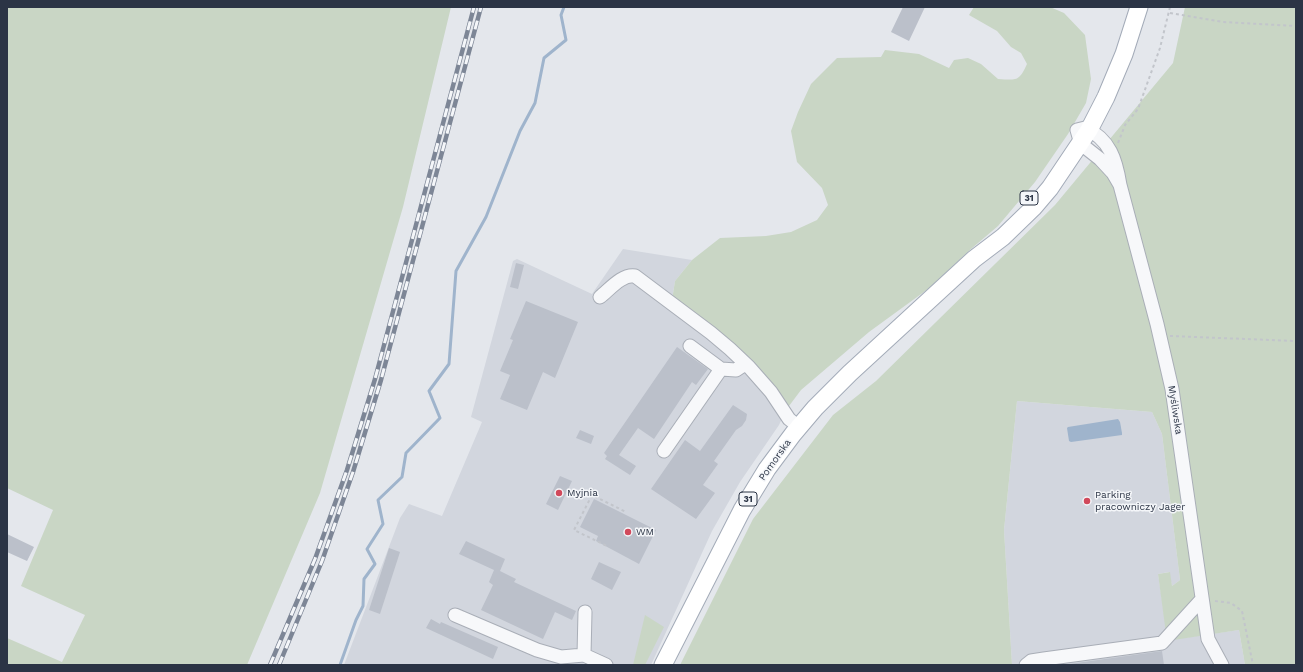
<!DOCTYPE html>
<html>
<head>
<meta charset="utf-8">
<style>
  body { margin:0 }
  #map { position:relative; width:1303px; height:672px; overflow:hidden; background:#e4e7ec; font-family:"Work Sans",sans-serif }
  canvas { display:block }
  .frame { position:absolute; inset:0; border:8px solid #2b3445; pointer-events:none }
</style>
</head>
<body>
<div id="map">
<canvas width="1303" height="672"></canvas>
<div class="frame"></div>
</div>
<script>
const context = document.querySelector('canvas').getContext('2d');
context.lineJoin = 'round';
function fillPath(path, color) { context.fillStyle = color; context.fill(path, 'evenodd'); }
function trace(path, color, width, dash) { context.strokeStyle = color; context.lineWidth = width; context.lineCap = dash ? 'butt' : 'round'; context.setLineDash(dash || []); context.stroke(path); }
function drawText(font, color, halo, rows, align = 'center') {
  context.font = font + ' "Work Sans",sans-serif'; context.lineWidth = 3; context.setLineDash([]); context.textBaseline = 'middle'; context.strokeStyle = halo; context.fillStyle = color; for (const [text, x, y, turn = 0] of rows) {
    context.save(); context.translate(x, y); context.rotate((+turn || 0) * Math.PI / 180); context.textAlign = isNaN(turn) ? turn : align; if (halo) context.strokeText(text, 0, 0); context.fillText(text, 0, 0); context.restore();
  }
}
const built = new Path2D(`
  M623 249 692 260 675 281 672 300 786 410 779 425 740 482 712 531 651 665H344L400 518 409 504 442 516 482 422 471 417 513 261 517 259 592 294Z
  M1017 401 1152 412 1162 434 1180 580 1172 586 1169 572 1158 574 1168 640 1239 630 1245 665H1012L1004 530Z`);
const green = new Path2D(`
  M7 7H451L403 207 320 493 247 665H7V638L62 662 85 615 21 586 53 510 7 488Z
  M974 7H1050L1064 13 1085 35 1091 79 1086 103 1068 134 1035 182 998 226 971 249 928 289 869 332 801 390 786 410 672 300 675 281 692 260 720 238 766 236 791 232 817 220 828 205 822 188 797 162 791 131 798 112 811 84 837 58 881 57 885 50 919 54 949 68 954 60 968 58 981 64 998 79C1016 80 1019 82 1027 64L1021 53 1011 47 997 31 969 15Z
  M1185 7H1296V665H1245L1239 630 1167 641 1158 574 1170 572 1172 586 1180 580 1162 434 1152 412 1017 401 1004 530 1012 665H680L753 519 833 415 876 381 1055 205 1173 63Z
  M645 615 664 627 645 665H633Z`);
const water = new Path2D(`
  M1118 419 1120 422 1122 433V435L1071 442 1069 441 1067 428 1068 427Z`);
const stream = new Path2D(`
  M340 665 356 620 363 606 364 579 375 564 367 549 383 524 378 500 402 477 406 453 440 418 429 391 449 364 456 271 486 217 520 131 535 103 544 58 566 40 561 15 564 7`);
const building = new Path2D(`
  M903 7H925L909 41 891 32Z
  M516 263 524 265 518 289 510 287Z
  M526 301 578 322 555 378 543 372 527 410 500 399 510 375 500 371 513 340 510 339Z
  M677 347 708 369 696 385 692 382 654 439 638 428 619 455 636 466 630 475 605 459 607 456 604 453Z
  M733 405 747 414 746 420 742 426 736 430 714 461 718 464 703 485 715 493 696 519 651 489 685 440 700 451Z
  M580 430 594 436 591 444 576 438Z
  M560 476 572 481 558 510 546 504Z
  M594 499 656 530 639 564 596 541 598 536 580 527Z
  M7 534 34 547 27 561 7 552Z
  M466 541 505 559 500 571 516 579 514 582 576 611 572 620 555 612 543 639 481 610 493 585 489 582 494 570 459 554Z
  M389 548 400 552 380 614 369 610Z
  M599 562 621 572 612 590 591 579Z
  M431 619 440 624 441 622 498 647 493 659 426 628Z
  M1162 651 1164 665H1062Z`);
const path = new Path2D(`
  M1170 13 1223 22 1296 26
  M1118 143 1125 125 1138 109 1160 48 1170 7
  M1170 336 1296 341
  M584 491 626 512
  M592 495 574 530 609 547
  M1215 601 1231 603 1242 611 1253 665`);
const minor = new Path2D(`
  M1120 185 1113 173 1100 159 1081 144 1077 130 1085 128C1110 139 1116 160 1120 185L1157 324 1172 389 1208 639 1222 665
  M600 297C610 289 622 274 635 276L711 333 730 349 749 367 771 392 789 419 799 427
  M690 346 721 369
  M664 451 721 369 736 370 745 364
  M455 615 537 650 561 657 584 655 606 665
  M584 655 585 612
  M1026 665 1031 661 1044 659 1162 643 1202 599`);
const major = new Path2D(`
  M663 665 742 510 767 469 793 434 815 408 850 373 974 259 1003 237 1033 208 1050 188 1089 130 1106 97 1124 54 1139 7`);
const rail = new Path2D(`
  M270 665 315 559 347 470 375 379 474 7
  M279 665 322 561 353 472 381 380 481 7`);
const markers = [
  [559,493,4,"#d1495b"],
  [1087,501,4,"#d1495b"],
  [628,532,4,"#d1495b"]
];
const shields = [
  [1029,198,18],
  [748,499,18]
];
const shieldNames = [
  ["31",1029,198],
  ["31",748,499]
];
const streetNames = [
  ["Myśliwska",1175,410,81],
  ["Pomorska",775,460,-55]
];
const poiNames = [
  ["Myjnia",567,493],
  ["Parking",1095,495],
  ["pracowniczy Jager",1095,507],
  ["WM",636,532]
];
fillPath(built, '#d2d6de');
fillPath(green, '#c9d6c5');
fillPath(water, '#9fb4cc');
trace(stream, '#9fb4cc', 3);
fillPath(building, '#bbc0ca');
trace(minor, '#a9aeb7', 15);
trace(major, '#a3abb8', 19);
trace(path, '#c2c5cb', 2, [3, 3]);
trace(minor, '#f7f8fa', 13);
trace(major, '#fff', 17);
trace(rail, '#7d8696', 4.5);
trace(rail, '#f4f6f9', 3, [9]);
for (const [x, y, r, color] of markers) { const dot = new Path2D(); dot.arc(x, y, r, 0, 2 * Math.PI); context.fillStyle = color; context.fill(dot); trace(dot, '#f4f6f9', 1.5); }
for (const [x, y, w] of shields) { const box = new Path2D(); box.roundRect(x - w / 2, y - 7, w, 14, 3); context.fillStyle = '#f4f6f9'; context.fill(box); trace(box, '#2b3445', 1); }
drawText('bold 9px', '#2b3445', null, shieldNames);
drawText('10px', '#2b3445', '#f4f6f9', streetNames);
drawText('10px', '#2b3445', '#f4f6f9', poiNames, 'left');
</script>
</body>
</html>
